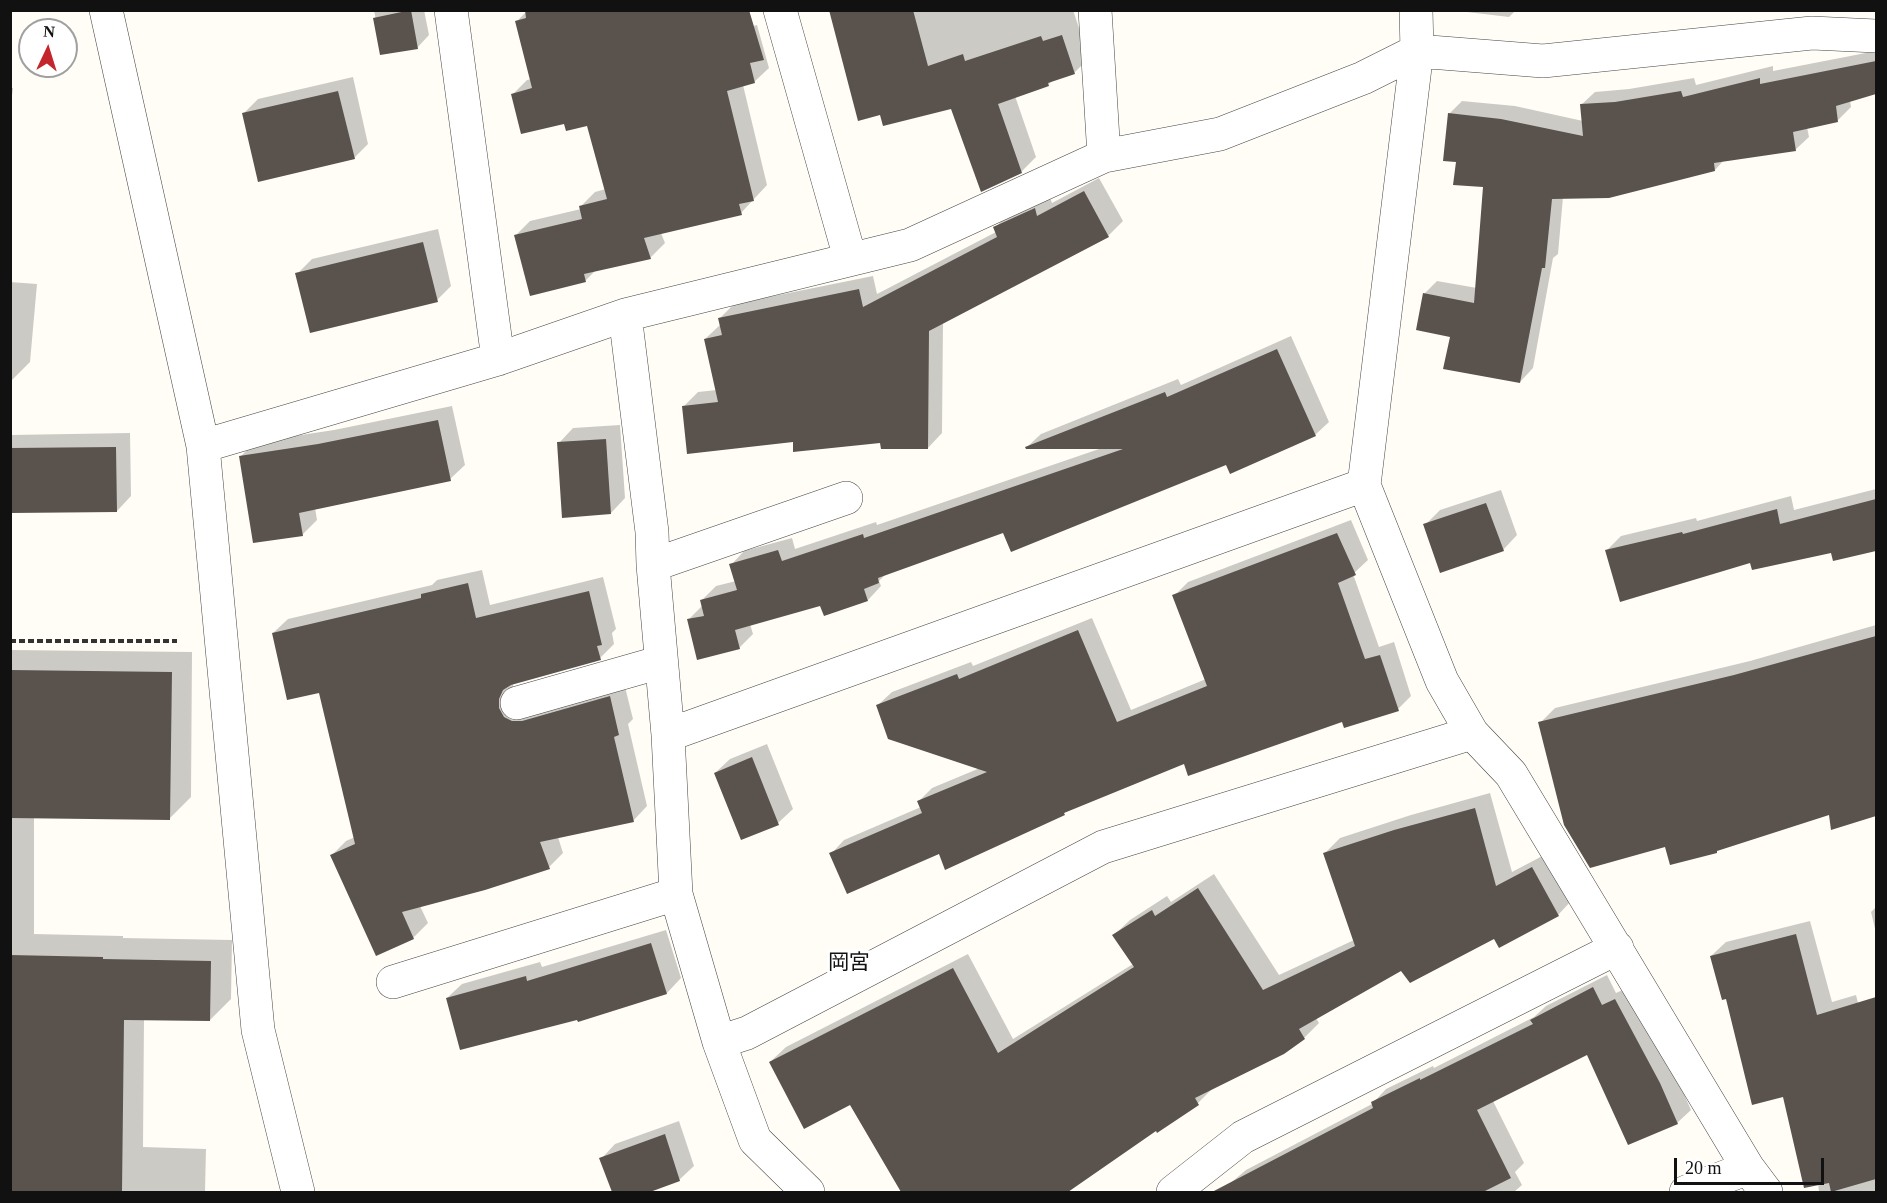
<!DOCTYPE html>
<html>
<head>
<meta charset="utf-8">
<style>
  body { margin:0 }
  #map { position:relative; width:1887px; height:1203px; overflow:hidden; background:#fffdf5; font-family:"Times New Roman",serif }
  canvas { display:block }
  .frame { position:absolute; inset:0; border:12px solid #111; pointer-events:none }
  .north { position:absolute; left:18px; top:18px; width:60px; height:60px; box-sizing:border-box; background:#fff; border:2px solid #a0a0a0; border-radius:50%; rotate:4deg; font-size:16px; font-weight:700; line-height:24px; text-align:center; color:#111 }
  .north::after { content:''; display:block; margin:auto; width:21px; height:27px; background:#c4262e; clip-path:polygon(50% 0,100% 100%,50% 72%,0 100%) }
  .scale { position:absolute; left:1674px; top:1158px; width:150px; height:27px; box-sizing:border-box; border:3px solid #111; border-top:0; padding-left:8px; font-size:18px; line-height:21px; white-space:nowrap; color:#111; -webkit-text-stroke:4px #fff; paint-order:stroke }
</style>
</head>
<body>
<div id="map">
<canvas width="1887" height="1203"></canvas>
<div class="frame"></div>
<div class="north">N</div>
<div class="scale">20 m</div>
</div>
<script>
const context = document.querySelector('canvas').getContext('2d');
context.lineJoin = 'round';
function fillPath(path, color) { context.fillStyle = color; context.fill(path, 'evenodd'); }
function trace(path, color, width, dash) { context.strokeStyle = color; context.lineWidth = width; context.lineCap = dash ? 'butt' : 'round'; context.setLineDash(dash || []); context.stroke(path); }
function drawText(font, color, halo, rows, align = 'center') {
  context.font = font + ' "Times New Roman","Noto Sans JP",serif'; context.lineWidth = 6; context.setLineDash([]); context.textBaseline = 'middle'; context.strokeStyle = halo; context.fillStyle = color; for (const [text, x, y, turn = 0] of rows) {
    context.save(); context.translate(x, y); context.rotate((+turn || 0) * Math.PI / 180); context.textAlign = isNaN(turn) ? turn : align; if (halo) context.strokeText(text, 0, 0); context.fillText(text, 0, 0); context.restore();
  }
}
const shadow = new Path2D(`
  M374 10H424L429 35 417 48 382 54Z
  M831 10H1073L1089 58 1074 73 1054 79 1048 85 1015 96 1036 157 1021 172 952 107 881 114Z
  M1450 10H1516L1509 17Z
  M526 12 733 32 757 25 769 68 754 82 743 85 767 185 741 213 661 233 665 243 650 258 596 270 585 281 516 235 530 221 581 209V206L595 192 606 189 588 124 565 122 513 94 527 80 532 79 517 21Z
  M1876 51V93L1850 100 1851 107 1838 120 1807 127 1809 137 1795 150 1724 160 1715 170 1563 197 1558 254 1553 258 1533 368 1520 382 1451 335 1424 294 1437 281 1477 288 1484 186 1457 161 1449 114 1462 101 1515 106 1583 121 1581 105 1595 92 1629 89 1694 78 1696 85 1773 66V71Z
  M353 77 368 144 354 158 244 113 258 99Z
  M10 88H13L10 111Z
  M1099 178 1123 221 1108 236 943 322 942 433 928 448 882 442 794 441 683 407 698 392 717 390 705 339 720 325V318L734 304 873 276 877 294 996 232 995 228 1009 213 1049 195 1052 203Z
  M438 229 451 286 437 300 297 274 312 259Z
  M10 282 37 284 30 362 10 382Z
  M1291 336 1329 422 1315 435 1004 531 887 573 879 581 881 586 868 600 825 614 821 604 750 624 753 634 739 648 688 620 702 606V600L716 586 736 581 731 565 744 551 792 538 795 549 876 522 877 525 1102 448 1027 447 1041 434 1178 379 1181 385Z
  M452 406 465 465 450 479 315 508 317 520 302 535 241 456 255 442 334 430Z
  M620 425 625 498 611 513 559 443 573 428Z
  M130 433 131 496 117 511 10 512V435Z
  M1876 489V549L1834 560 1832 552 1751 561 1606 551 1621 536 1696 518 1697 521 1791 496 1794 510Z
  M1501 490 1517 535 1503 550 1425 525 1440 510Z
  M1351 520 1368 560 1353 574 1379 647 1394 642 1411 696 1398 709 1343 721 1184 762 1067 810 1064 813 939 852 831 854 844 840 921 807 919 801 932 788 980 768 878 705 892 692 971 662 973 666 1092 618 1131 710 1206 679 1174 596 1188 582Z
  M482 570 490 605 603 577 616 629 612 633 614 644 600 658 513 683V693L624 683 633 719 628 724 647 806 633 821 558 837 563 853 549 867 420 906 428 923 413 938 332 855 346 841 355 837 320 691 273 633 288 619 432 585 437 580Z
  M1876 625V815L1832 828 1830 813 1667 846 1540 723 1555 708 1750 661Z
  M10 650 192 652 191 797 170 818 34 816V934L123 936V938L232 940 231 999 210 1020 144 1019 143 1147 206 1149 205 1192H10Z
  M767 744 793 809 778 823 715 773 730 759Z
  M1490 793 1512 872 1548 853 1573 899 1558 915 1401 969 1316 1018 1319 1023 1304 1038 1213 1088 1198 1103 1156 1129 1065 1192H903L851 1103 770 1062 786 1047 968 954 1013 1039 1133 964 1114 935 1130 920 1167 896 1171 902 1214 874 1279 975 1354 940 1325 853 1340 838 1411 815Z
  M1876 907V933L1871 912Z
  M1810 921 1832 1002 1856 995 1869 1046 1876 1044V1192H1819L1818 1183 1784 1095 1727 997 1711 956 1726 942Z
  M666 930 681 978 667 993 447 998 462 984 540 962 542 967Z
  M1607 975 1616 993 1629 987 1673 1069 1691 1110 1677 1123 1588 1053 1493 1101 1524 1163 1515 1172 1522 1185 1514 1192H1220L1246 1170 1372 1104 1386 1089 1433 1066 1434 1068 1534 1017 1546 1006Z
  M679 1121 694 1166 679 1180 645 1192H614L601 1159 615 1144Z`);
const building = new Path2D(`
  M411 10 418 49 380 55 373 18Z
  M525 10H749L764 60 750 63 755 83 727 91 754 201 739 204 742 215 644 238 651 259 584 274 586 282 530 296 514 235 582 219 579 206 607 199 587 126 566 131 564 124 521 134 511 94 532 88 515 21 526 18Z
  M829 10H913L928 66 963 54 965 61 1041 36 1043 41 1062 35 1075 74 1048 83 1049 86 998 104 1022 173 981 192 951 109 883 126 880 115 858 121Z
  M1876 61V94L1836 106 1838 122 1793 132 1796 151 1714 163 1715 171 1609 198 1552 199 1545 268H1542L1520 383 1443 369 1450 337 1416 330 1423 293 1474 303 1483 187 1453 185 1456 162 1443 161 1448 113 1501 119 1583 136 1580 104 1615 102 1681 91 1683 97 1760 78V84Z
  M338 91 355 159 258 182 242 113Z
  M1084 191 1109 237 929 331 928 449H881L880 443 793 452V442L687 454 682 406 718 402 704 339 722 335 718 318 859 289 863 307 997 237 993 227 1035 208 1037 216Z
  M423 242 438 302 310 333 295 273Z
  M1277 349 1316 436 1230 474 1226 465 1011 552 1003 533 878 578 879 583 864 589 868 601 824 616 820 606 735 630 740 649 697 660 687 619 704 616 700 600 737 590 729 564 778 550 782 561 863 534 864 538 1123 449H1026L1025 447 1165 392 1167 397Z
  M438 420 451 481 299 513 303 536 253 543 239 456 318 444Z
  M606 439 611 514 562 518 557 442Z
  M116 447 117 512 10 513V448Z
  M1876 499V551L1833 561 1831 553 1752 570 1750 563 1620 602 1605 550 1682 532 1683 534 1777 509 1780 524Z
  M1486 503 1504 551 1440 573 1423 524Z
  M1337 533 1356 575 1338 583 1365 659 1380 655 1399 711 1344 728 1342 722 1188 776 1184 764 1064 813 1065 815 945 870 939 854 847 894 829 853 922 813 917 801 987 772 888 739 876 705 957 674 959 679 1078 630 1117 722 1207 686 1172 595Z
  M468 583 476 618 589 591 602 645 597 646 601 660 511 685 503 690 499 699V708L504 717 512 721H522L610 696 619 735 614 737 634 822 540 842 550 869 485 890 402 912 414 939 376 956 330 855 355 844 319 693 287 700 272 633 421 598V594Z
  M1876 636V816L1831 830 1829 815 1717 851V853L1670 865 1665 847 1590 868 1564 825 1538 722 1734 675Z
  M10 670 172 672 170 820 10 818Z
  M752 757 779 825 741 840 714 773Z
  M1475 808 1496 886 1532 867 1559 916 1499 948 1494 939 1410 983 1401 971 1299 1029 1305 1039 1284 1054 1195 1098 1199 1105 1157 1133 1156 1131 1068 1192H901L850 1105 804 1129 769 1062 953 968 998 1053 1134 967 1112 935 1152 910 1155 916 1198 888 1263 990 1355 946 1323 853 1394 830Z
  M1796 934 1817 1015 1876 997V1179L1831 1192 1829 1183 1804 1188 1783 1097 1752 1105 1726 999 1722 1000 1710 956Z
  M651 943 667 994 578 1022 577 1020 460 1050 446 998 526 976 527 981Z
  M10 955 103 957V959L211 961 210 1021 124 1020 122 1192H10Z
  M1593 987 1602 1005 1615 999 1660 1083 1678 1124 1628 1145 1587 1055 1477 1110 1511 1178 1483 1192H1212L1373 1108 1371 1102 1420 1078V1080L1533 1024 1530 1020Z
  M665 1134 680 1181 650 1192H612L599 1158Z`);
const path = new Path2D(`
  M10 641H177`);
const minor = new Path2D(`
  M106 10 203 446 258 1030 298 1192
  M451 10 498 359
  M780 10 850 258
  M1095 10 1104 156
  M1416 10 1417 51 1364 485 1442 681 1472 733 1511 774 1748 1168 1766 1192
  M203 446 498 359 625 315
  M653 565 846 498
  M517 703 661 662
  M668 735 1364 485
  M393 982 676 894
  M719 1042 747 1033 1103 847 1472 733
  M808 1192 755 1140 719 1042 676 894 668 735 653 565 652 532 625 315 910 245 1104 156 1220 134 1363 78 1417 51 1543 61 1812 33 1876 36
  M1173 1192 1243 1137 1617 948
  M1686 1192 1748 1168`);
const quarterNames = [
  ["岡宮",849,963]
];
fillPath(shadow, '#0003');
fillPath(building, '#5a524d');
trace(minor, '#444', 34);
trace(path, '#333', 4, [6, 3]);
trace(minor, '#fff', 33);
drawText('21px', '#111', '#fff', quarterNames);
</script>
</body>
</html>
